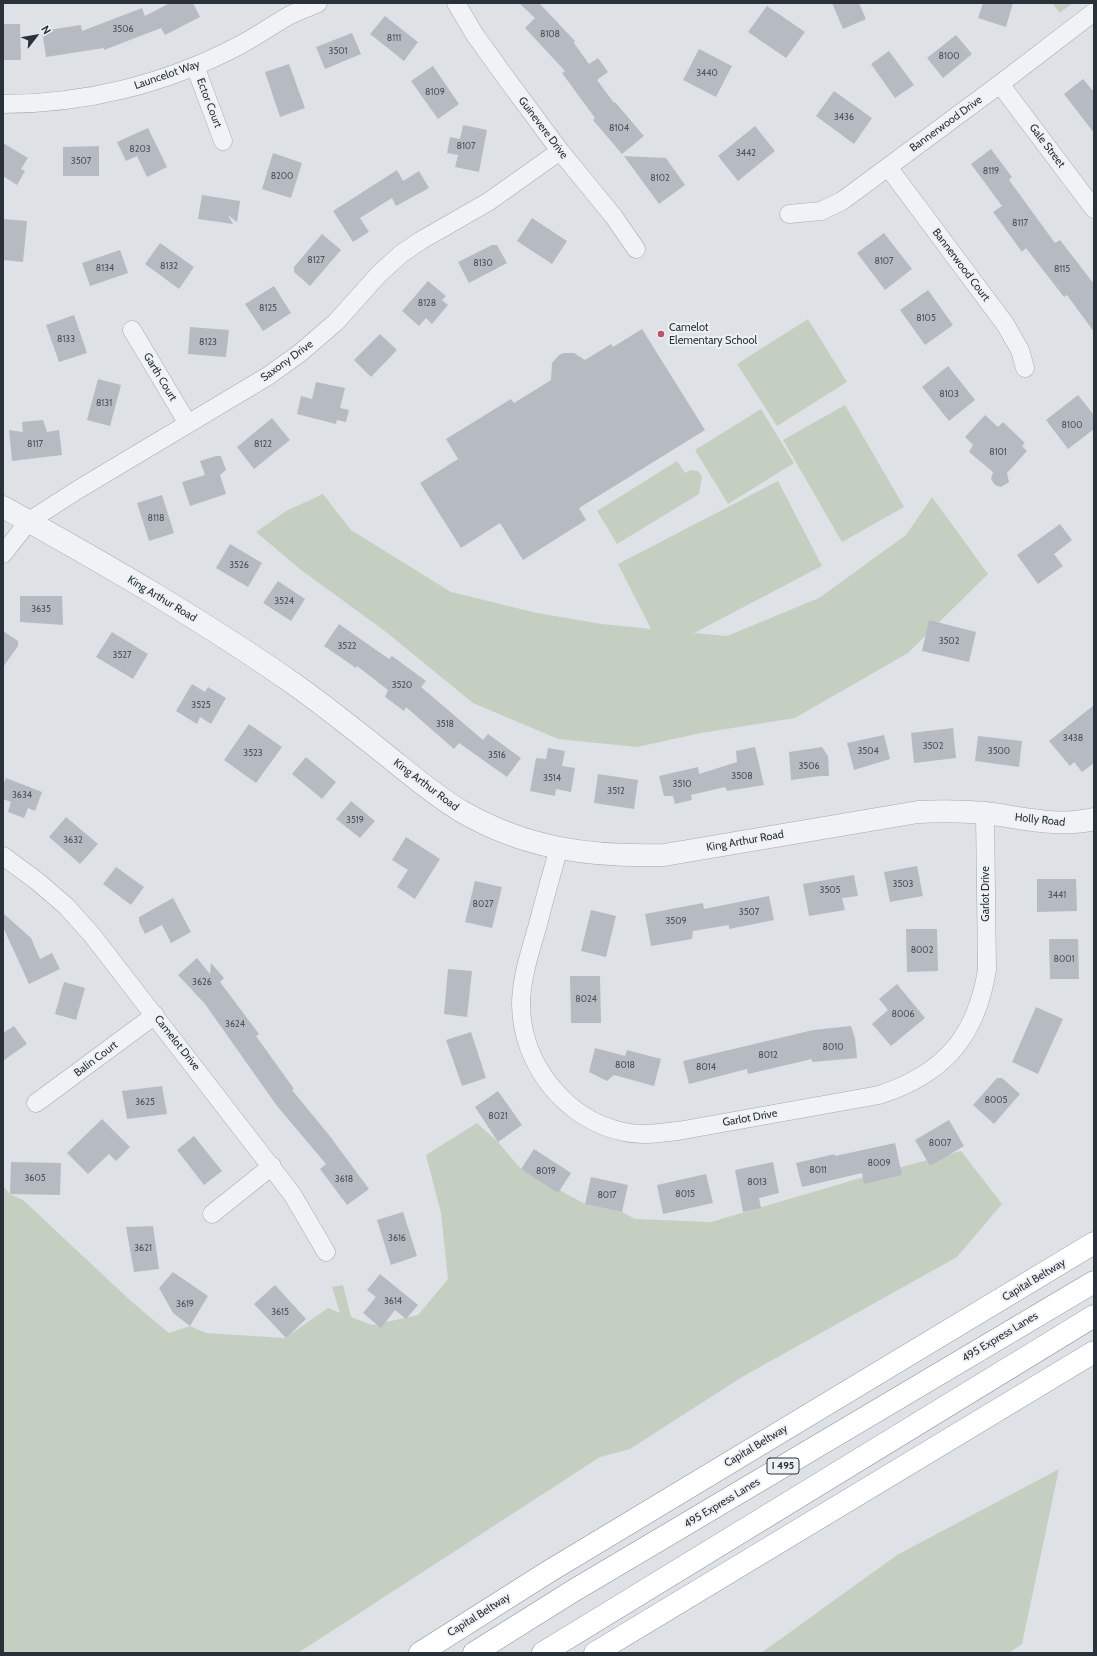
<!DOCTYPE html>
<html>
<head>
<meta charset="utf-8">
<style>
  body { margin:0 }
  #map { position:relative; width:1097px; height:1656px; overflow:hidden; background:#dee2e6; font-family:Cabin,sans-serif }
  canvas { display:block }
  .frame { position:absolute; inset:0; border:4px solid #29313b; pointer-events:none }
  .north { position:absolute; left:16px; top:16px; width:40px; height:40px; -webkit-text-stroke:3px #edf1f4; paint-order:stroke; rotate:59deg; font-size:11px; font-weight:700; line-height:16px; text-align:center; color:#29313b }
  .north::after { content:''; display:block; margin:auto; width:14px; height:18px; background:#29313b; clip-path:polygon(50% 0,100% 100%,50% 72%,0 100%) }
</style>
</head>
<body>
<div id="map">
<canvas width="1097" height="1656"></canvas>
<div class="frame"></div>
<div class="north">N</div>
</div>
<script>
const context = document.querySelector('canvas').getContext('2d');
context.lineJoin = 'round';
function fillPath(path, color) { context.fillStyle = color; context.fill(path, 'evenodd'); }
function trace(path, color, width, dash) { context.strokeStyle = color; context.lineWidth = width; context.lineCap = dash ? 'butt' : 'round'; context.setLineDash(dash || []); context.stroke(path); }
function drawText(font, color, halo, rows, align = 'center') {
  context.font = font + ' Cabin,sans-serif'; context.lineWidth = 4; context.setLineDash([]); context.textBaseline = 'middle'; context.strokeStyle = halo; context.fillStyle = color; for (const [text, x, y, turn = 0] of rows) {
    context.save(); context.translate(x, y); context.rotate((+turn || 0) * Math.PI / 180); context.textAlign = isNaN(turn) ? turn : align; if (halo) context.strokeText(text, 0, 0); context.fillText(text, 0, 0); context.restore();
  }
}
const green = new Path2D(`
  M1052 3H1073L1060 13Z
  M808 319 847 382 777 426 737 364Z
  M845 405 904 507 842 542 783 440Z
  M761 409 794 463 728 504 695 450Z
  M677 461 685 473 691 470 698 471 702 477 699 494 617 544 597 511Z
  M778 481 822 566 694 633 727 636 819 598 906 535 932 497 988 574 908 653 795 718 701 733 637 747 558 739 473 703 386 632 301 570 256 532 286 511 323 494 351 530 451 592 537 613 602 624 651 629 618 564Z
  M477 1123 498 1142 521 1169 585 1204 622 1212 635 1219 711 1222 857 1179 961 1151 1002 1204 957 1257 742 1377 630 1449 600 1457 298 1653H3V1186L10 1194 23 1200 132 1302 169 1333 190 1326 206 1333 285 1338 328 1308 340 1313 332 1287 343 1285 351 1317 372 1325 418 1315 448 1279 441 1213 426 1155Z
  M1059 1469 1022 1644 1009 1653H761L897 1555Z`);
const building = new Path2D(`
  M170 3H193L200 17 165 35 161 28 104 50V48L46 57 42 31 81 25 82 31 142 8 145 16Z
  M519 3H539L575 41 574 43 589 64 598 58 608 72 597 80 614 103 615 102 644 136 622 154 593 120 595 118 562 73 565 71 525 28 535 18Z
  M832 3H859L866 19 843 29Z
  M983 3H1013L1006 27 978 18Z
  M767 6 805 32 786 58 748 32Z
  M385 16 418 42 404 61 370 34Z
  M3 24H20L21 60H3Z
  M352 33 361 54 325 69 316 47Z
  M956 35 972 54 943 78 927 58Z
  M699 49 732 66 716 97 683 80Z
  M889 51 914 85 895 98 871 64Z
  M289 64 305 108 280 117 265 72Z
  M433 66 459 104 438 119 411 81Z
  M1083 79 1094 92V133L1064 94Z
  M834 91 872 118 854 144 816 116Z
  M463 125 487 130 479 172 455 167 458 155 447 153 450 137 460 139Z
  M755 126 775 151 738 181 718 156Z
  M148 128 167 167 147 177 137 156 126 161 117 142Z
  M3 143 28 158 21 169 25 171 17 185 3 176Z
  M99 146V176H63V147Z
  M991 149 1012 177 1009 180 1055 243 1060 240 1094 284V332L1067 295 1064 297 1026 248 1022 252 993 212 1002 206 971 164Z
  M273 153 302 163 291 198 262 189Z
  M624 156 666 158 685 185 659 204Z
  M397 170 403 181 419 171 429 188 396 206 392 198 360 218 369 232 353 242 333 211Z
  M202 195 240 201 237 222 228 215 233 224 198 219Z
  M532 218 567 241 552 264 517 241Z
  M3 219 27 221 23 262 3 260Z
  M884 233 912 269 885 290 857 253Z
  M322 234 341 250 310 286 294 272V267Z
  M160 243 194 267 179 289 145 264Z
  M492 245H497L507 263 469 283 458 262Z
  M120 250 128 273 90 286 82 263Z
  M428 281 446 296 442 300 448 305 432 324 426 318 419 326 402 311Z
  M274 286 291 313 263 331 245 304Z
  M928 290 953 325 925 345 900 310Z
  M74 315 87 353 59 362 46 325Z
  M190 327 229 330 226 357 188 354Z
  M642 329 705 430 579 508 586 520 523 560 500 523 461 548 420 483 458 459 446 439 511 399 514 403 551 380 552 363 559 355 564 353H574L585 360 611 344 613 347Z
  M380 334 397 350 371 377 354 360Z
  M948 366 975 400 949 421 922 387Z
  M98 379 121 385 110 426 87 420Z
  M316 382 345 388 340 408 349 410 346 422 337 420 336 424 297 414 301 396 312 399Z
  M1078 395 1094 415V429L1068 449 1046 420Z
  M985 415 998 427 1003 422 1025 443 1022 446 1027 451 1007 473 1009 482 1001 487 995 485 991 479 993 472 969 452 973 445 965 437Z
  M272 418 290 440 254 469 237 447Z
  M43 420 47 432 59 430 62 455 12 461 9 430 23 432 22 422Z
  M216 456H221L226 470 220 475 226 494 190 506 182 482 205 475 200 461Z
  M162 495 174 533 149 541 137 503Z
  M1060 524 1072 540 1054 554 1063 566 1038 584 1017 555Z
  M230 544 262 563 248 587 216 568Z
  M278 581 305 599 291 621 263 603Z
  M20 596H62L63 625 20 622Z
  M929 620 976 632 969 662 922 651Z
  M339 624 389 659 392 656 426 681 421 687 483 740 488 734 521 758 507 777 459 743 454 749 406 707 404 711 385 697 388 690 357 666 356 668 324 646Z
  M3 631 18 641V646L3 667Z
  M112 632 148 654 133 679 96 657Z
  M192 684 205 692 208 687 226 698 211 724 200 717 197 724 176 711Z
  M1094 705V763L1082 772 1074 762 1070 766 1049 741Z
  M249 724 282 747 256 783 224 760Z
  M953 728 956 758 914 763 911 733Z
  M884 735 890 759 854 770 847 743Z
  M978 736 1022 741 1019 767 975 761Z
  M755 747 764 785 727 791 725 787 691 795 692 800 675 804 673 796H664L659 776 698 767 699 774 737 762 736 751Z
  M822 747 828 756 829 776H821L791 780 789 752Z
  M548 748 565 751 562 766 575 768 571 792 556 789 555 796 530 791 536 758 546 759Z
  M306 757 336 782 322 799 292 774Z
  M598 774 638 780 634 809 594 803Z
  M6 778 42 792 35 811 28 808 24 818 8 812 11 802 3 799V786Z
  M351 801 375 821 360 838 336 819Z
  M66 817 98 844 80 864 49 837Z
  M406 837 440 859 415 899 397 887 408 870 392 860Z
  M917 866 923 896 890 902 884 872Z
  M116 867 144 887 131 905 103 884Z
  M854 875 858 896 842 898 845 910 809 916 803 884Z
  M1037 879H1076L1077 911 1037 912Z
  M475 881 502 887 492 928 465 922Z
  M769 896 774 920 729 929V925L693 931 692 939 651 946 645 914 703 903 704 909Z
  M173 898 191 932 171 943 162 925 145 934 139 922V917Z
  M591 910 616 916 606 957 581 951Z
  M3 913 31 938 40 959 52 953 60 969 29 984 3 927Z
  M906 929H937L938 971 907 972Z
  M1049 939H1078L1079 979H1050Z
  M197 958 210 974 211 963 224 978 220 982 259 1034 256 1036 294 1089 292 1090 329 1135 369 1189 347 1205 320 1169 326 1164 277 1106 205 1004 178 975Z
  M448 969 472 971 467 1017 444 1014Z
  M570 976H600L601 1023H571Z
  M64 982 85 988 76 1020 55 1014Z
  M897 984 925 1018 891 1046 872 1024 888 1010 879 999Z
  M1036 1007 1063 1019 1038 1074 1012 1062Z
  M14 1026 27 1044 3 1061V1033Z
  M851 1026 855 1038 857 1058 812 1062V1059L748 1074 747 1069 689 1084 683 1061 813 1030Z
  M471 1032 486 1078 462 1086 446 1040Z
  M595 1048 625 1056 627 1050 661 1059 654 1086 614 1075 607 1081 589 1072Z
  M997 1078H1002L1020 1094 994 1124 973 1105Z
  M162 1086 167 1114 127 1119 122 1091Z
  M498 1091 522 1125 498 1142 475 1107Z
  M102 1119 130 1147 116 1161 109 1154 88 1174 67 1153Z
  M949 1120 964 1146 930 1166 915 1140Z
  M194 1136 222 1171 204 1185 177 1150Z
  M895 1143 902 1175 864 1184 862 1173 802 1187 796 1163 835 1154V1156Z
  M534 1149 571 1173 558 1193 521 1169Z
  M11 1162 61 1163 60 1195 10 1194Z
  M773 1162 779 1193 759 1198 761 1208 743 1212 735 1170Z
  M706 1174 713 1203 663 1214 657 1185Z
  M591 1177 628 1185 622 1212 585 1204Z
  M403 1212 417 1256 391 1265 377 1220Z
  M153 1226 159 1269 134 1272 126 1227Z
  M173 1272 208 1296 190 1326 173 1313 159 1288Z
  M380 1274 418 1305 406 1319 395 1310 381 1328 363 1313 376 1297 367 1290Z
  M275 1285 306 1319 286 1338 254 1304Z`);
const minor = new Path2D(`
  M456 3 475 35 503 74 560 151 614 217 636 249
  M195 66 223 141
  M1000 84 1094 209
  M3 104C84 104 166 84 238 46 256 37 272 25 290 15 299 11 309 7 318 3
  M888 167 1005 324 1020 350 1025 368
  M789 214 821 211 842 201 1000 84 1094 12
  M132 330 188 424
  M3 554 29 521 79 489 268 376 300 353 336 322 379 274 401 254 420 241 488 202 560 151
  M559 848C551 875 544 901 537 928 530 952 521 979 521 1005 522 1065 566 1120 624 1132 642 1136 660 1133 678 1131L879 1095C944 1074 976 1037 987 970L985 813
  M3 856 37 881 66 906 92 935 292 1194 326 1252
  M36 1103 155 1015
  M212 1214 272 1166`);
const tertiary = new Path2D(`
  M3 507C102 562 201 619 294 684 325 706 355 730 385 754 410 774 434 795 461 811 526 849 591 857 664 855L918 812C940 811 962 811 985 813 1021 817 1057 828 1094 819`);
const motorway = new Path2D(`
  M420 1653 548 1572 1094 1243
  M474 1653 573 1591 1094 1282
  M543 1653 1094 1316
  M595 1653 1094 1352`);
const markers = [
  [661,334,4,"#bd5168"]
];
const numberNames = [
  ["3506",123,29],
  ["8108",550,34],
  ["8111",394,38],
  ["3501",338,51],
  ["8100",949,56],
  ["3440",707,73],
  ["8109",435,92],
  ["3436",844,117],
  ["8104",619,128],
  ["8107",466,146],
  ["8203",140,149],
  ["3442",746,153],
  ["3507",81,161],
  ["8119",991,171],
  ["8200",282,176],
  ["8102",660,178],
  ["8117",1020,223],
  ["8127",316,260],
  ["8107",884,261],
  ["8130",483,263],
  ["8132",169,266],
  ["8134",105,268],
  ["8115",1062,269],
  ["8128",427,303],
  ["8125",268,308],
  ["8105",926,318],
  ["8133",66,339],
  ["8123",208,342],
  ["8103",949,394],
  ["8131",104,403],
  ["8100",1072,425],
  ["8117",35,444],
  ["8122",263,444],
  ["8101",998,452],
  ["8118",156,518],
  ["3526",239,565],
  ["3524",284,601],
  ["3635",41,609],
  ["3502",949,641],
  ["3522",347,646],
  ["3527",122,655],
  ["3520",402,685],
  ["3525",201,705],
  ["3518",445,724],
  ["3438",1073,738],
  ["3502",933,746],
  ["3504",868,751],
  ["3500",999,751],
  ["3523",253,753],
  ["3516",497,755],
  ["3506",809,766],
  ["3508",742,776],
  ["3514",552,778],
  ["3510",682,784],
  ["3512",616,791],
  ["3634",22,795],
  ["3519",355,820],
  ["3632",73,840],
  ["3503",903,884],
  ["3505",830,890],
  ["3441",1057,895],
  ["8027",483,904],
  ["3507",749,912],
  ["3509",676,921],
  ["8002",922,950],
  ["8001",1064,959],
  ["3626",202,982],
  ["8024",586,999],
  ["8006",903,1014],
  ["3624",235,1024],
  ["8010",833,1047],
  ["8012",768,1055],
  ["8018",625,1065],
  ["8014",706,1067],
  ["8005",996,1100],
  ["3625",145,1102],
  ["8021",498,1116],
  ["8007",940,1143],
  ["8009",879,1163],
  ["8011",818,1170],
  ["8019",546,1171],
  ["3605",35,1178],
  ["3618",344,1179],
  ["8013",757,1182],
  ["8015",685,1194],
  ["8017",607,1195],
  ["3616",397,1238],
  ["3621",143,1248],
  ["3614",393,1301],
  ["3619",185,1304],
  ["3615",280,1312]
];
const shields = [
  [783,1466,32]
];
const shieldNames = [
  ["I 495",783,1466]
];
const streetNames = [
  ["Launcelot Way",167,75,-19],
  ["Ector Court",209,103,69],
  ["Bannerwood Drive",946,124,-36],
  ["Guinevere Drive",543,128,53],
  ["Gale Street",1047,146,53],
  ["Bannerwood Court",961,265,53],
  ["Saxony Drive",287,361,-36],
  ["Garth Court",160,377,59],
  ["King Arthur Road",162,599,31],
  ["King Arthur Road",426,785,37],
  ["Holly Road",1040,820,6],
  ["King Arthur Road",745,841,-10],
  ["Garlot Drive",986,894,-90],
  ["Camelot Drive",177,1043,52],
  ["Balin Court",96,1059,-37],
  ["Garlot Drive",750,1118,-10],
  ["Capital Beltway",1034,1280,-31],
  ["495 Express Lanes",1000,1337,-31],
  ["Capital Beltway",756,1446,-31],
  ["495 Express Lanes",722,1503,-31],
  ["Capital Beltway",479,1615,-32]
];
const poiNames = [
  ["Camelot",669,328],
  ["Elementary School",669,341]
];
fillPath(green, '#c5cfc1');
fillPath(building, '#b6bbc2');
trace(minor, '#a4a9af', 19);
trace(tertiary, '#a4a9af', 23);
trace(motorway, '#88909b', 23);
trace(minor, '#f1f2f5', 18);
trace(tertiary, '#f1f2f5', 22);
trace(motorway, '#fff', 22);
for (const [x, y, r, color] of markers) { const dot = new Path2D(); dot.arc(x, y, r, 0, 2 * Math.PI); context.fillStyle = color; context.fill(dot); trace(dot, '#edf1f4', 1.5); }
drawText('9px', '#4c545d', null, numberNames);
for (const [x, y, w] of shields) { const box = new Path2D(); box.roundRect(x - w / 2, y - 8, w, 16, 3); context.fillStyle = '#edf1f4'; context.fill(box); trace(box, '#29313b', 1); }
drawText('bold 10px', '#29313b', null, shieldNames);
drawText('11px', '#29313b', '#edf1f4', streetNames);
drawText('11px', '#29313b', '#edf1f4', poiNames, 'left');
</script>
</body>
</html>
